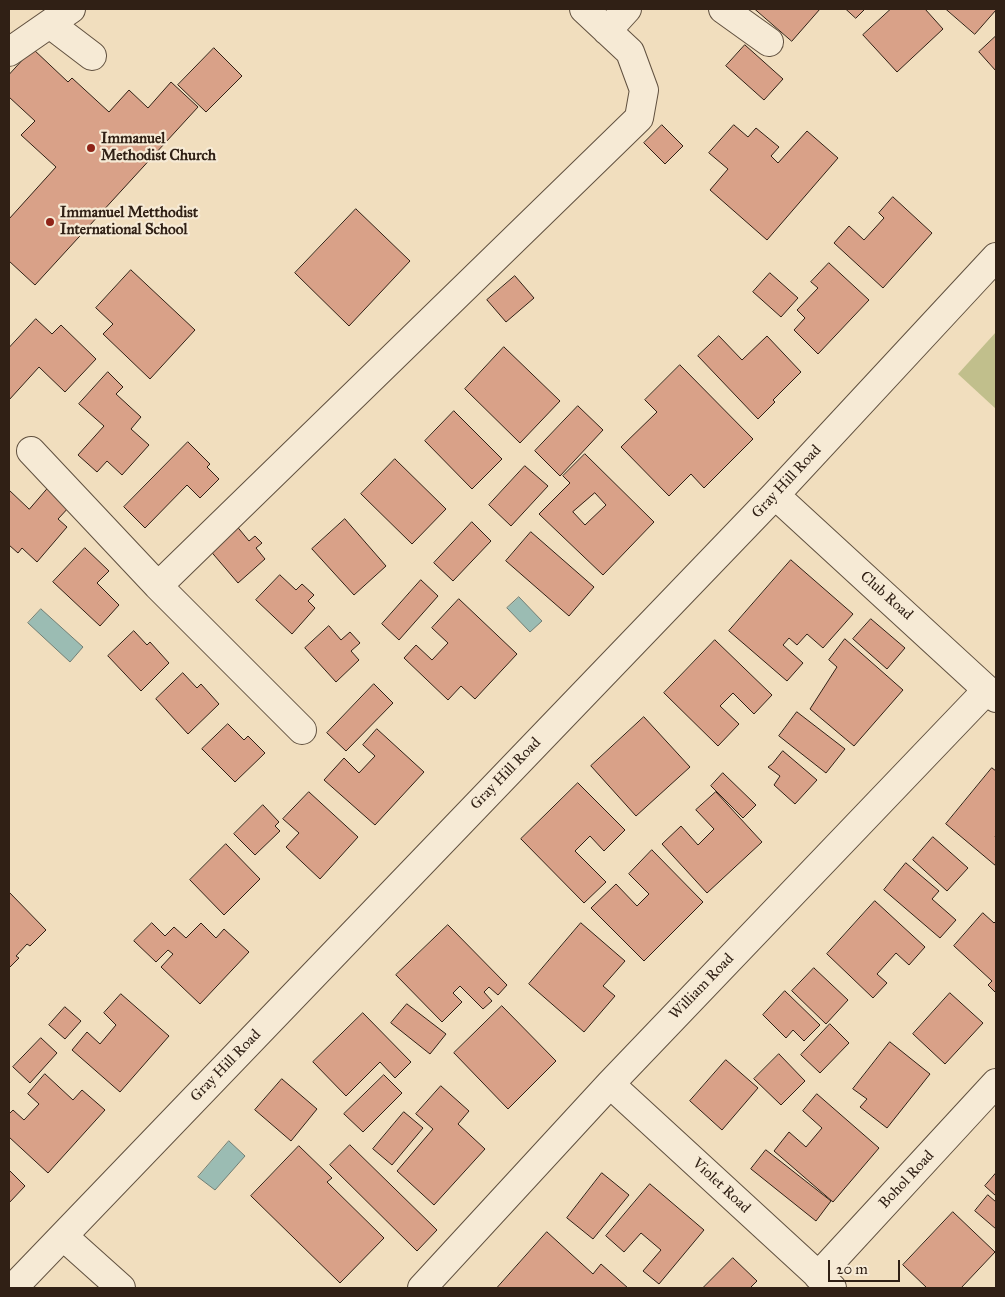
<!DOCTYPE html>
<html>
<head>
<meta charset="utf-8">
<style>
  body { margin:0 }
  #map { position:relative; width:1005px; height:1297px; overflow:hidden; background:#f1debe; font-family:"IM FELL Great Primer",serif }
  canvas { display:block }
  .frame { position:absolute; inset:0; border:10px solid #302015; pointer-events:none }
  .scale { position:absolute; left:828px; top:1260px; width:72px; height:22px; box-sizing:border-box; border:2px solid #302015; border-top:0; padding-left:6px; font-size:15px; line-height:18px; white-space:nowrap; color:#302015; -webkit-text-stroke:4px #f6ead5; paint-order:stroke }
</style>
</head>
<body>
<div id="map">
<canvas width="1005" height="1297"></canvas>
<div class="frame"></div>
<div class="scale">20 m</div>
</div>
<script>
const context = document.querySelector('canvas').getContext('2d');
context.lineJoin = 'round';
function fillPath(path, color) { context.fillStyle = color; context.fill(path, 'evenodd'); }
function trace(path, color, width, dash) { context.strokeStyle = color; context.lineWidth = width; context.lineCap = dash ? 'butt' : 'round'; context.setLineDash(dash || []); context.stroke(path); }
function drawText(font, color, halo, rows, align = 'center') {
  context.font = font + ' "IM FELL Great Primer",serif'; context.lineWidth = 4.5; context.setLineDash([]); context.textBaseline = 'middle'; context.strokeStyle = halo; context.fillStyle = color; for (const [text, x, y, turn = 0] of rows) {
    context.save(); context.translate(x, y); context.rotate((+turn || 0) * Math.PI / 180); context.textAlign = isNaN(turn) ? turn : align; if (halo) context.strokeText(text, 0, 0); context.fillText(text, 0, 0); context.restore();
  }
}
const green = new Path2D(`
  M996 332V409L958 374Z`);
const water = new Path2D(`
  M519 597 542 621 530 632 507 608Z
  M41 609 83 647 70 662 28 623Z
  M229 1141 245 1156 215 1190 198 1177Z`);
const building = new Path2D(`
  M755 9H820L792 41Z
  M846 9H865L856 18Z
  M891 9H925L943 29 897 72 863 35Z
  M946 9H996V10L975 34Z
  M996 36V71L979 52Z
  M745 45 783 79 764 100 726 66Z
  M214 48 242 76 206 112 178 85Z
  M33 49 68 82 72 78 109 112 129 90 148 108 171 82 198 107 35 285 9 261V219L56 167 21 135 35 121 9 97V75Z
  M662 125 683 146 665 164 644 143Z
  M734 125 748 137 756 128 779 147 771 156 778 163 807 131 838 158 767 240 710 190 728 169 709 153Z
  M893 197 932 233 883 288 834 243 849 226 864 240 884 218 879 213Z
  M356 209 410 261 349 326 295 273Z
  M829 263 869 300 818 354 794 330 805 318 797 310 818 288 811 282Z
  M131 270 195 330 150 379 103 334 113 324 96 308Z
  M770 273 798 298 781 317 753 292Z
  M515 276 534 298 506 322 487 300Z
  M36 319 52 334 61 325 96 359 65 392 39 367 9 400V348Z
  M719 336 742 360 767 336 801 372 773 400 775 402 758 419 698 356Z
  M504 347 560 401 520 443 465 389Z
  M680 365 753 439 704 488 691 474 669 496 621 447 657 412 645 400Z
  M108 372 123 387 116 394 141 417 131 429 149 445 122 475 107 461 97 472 78 455 104 426 79 404Z
  M578 406 603 430 560 476 535 451Z
  M454 411 502 459 472 489 425 441Z
  M188 442 210 464 207 467 219 479 200 498 187 485 145 528 124 507Z
  M585 454 654 522 603 575 539 514 570 483 563 476ZM595 493 606 505 585 525 573 512Z
  M395 459 446 509 412 544 361 494Z
  M525 466 548 486 511 526 489 505Z
  M49 487 70 506 58 519 67 527 37 562 22 548 18 553 9 545V490L29 509Z
  M345 519 386 566 354 595 312 549Z
  M472 522 491 541 453 581 434 563Z
  M235 524 249 541 255 536 262 543 256 548 265 559 238 583 208 548Z
  M531 532 594 587 569 616 506 561Z
  M85 548 109 571 97 583 119 605 100 626 53 582Z
  M791 560 853 614 823 648 807 634 797 645 789 638 783 645 803 663 787 681 729 631Z
  M280 575 296 590 302 584 314 595 308 601 315 608 292 634 256 600Z
  M421 580 438 596 399 640 382 624Z
  M459 599 517 654 475 699 461 686 448 700 404 658 416 645 432 660 448 643 432 628Z
  M871 619 905 648 887 669 853 639Z
  M329 626 341 640 350 632 360 643 351 651 359 660 336 682 305 648Z
  M134 631 147 645 150 642 169 663 141 691 108 656Z
  M845 639 903 690 854 746 810 709 837 667 829 660Z
  M715 640 772 695 754 714 733 693 720 706 739 724 718 746 664 693Z
  M183 673 197 688 201 684 219 704 188 734 156 699Z
  M374 684 393 703 346 751 327 733Z
  M797 712 845 749 826 773 779 736Z
  M644 717 690 767 636 816 591 766Z
  M228 724 244 740 248 736 265 753 235 782 202 749Z
  M377 729 424 772 375 825 324 780 344 758 359 773 375 756 363 745Z
  M783 751 817 780 795 804 774 785 780 776 768 767 772 764Z
  M992 768 996 771V835L995 837 996 838V866L946 824Z
  M723 773 756 805 743 818 711 786Z
  M578 783 625 830 604 851 590 836 575 851 606 882 584 903 521 839Z
  M309 792 358 837 320 879 286 847 299 833 283 819Z
  M716 792 762 842 707 893 662 844 681 826 698 845 714 829 696 810Z
  M263 805 279 822 275 826 280 831 255 855 234 834Z
  M933 837 968 868 947 891 913 860Z
  M226 844 260 879 224 915 190 880Z
  M652 850 703 902 644 961 591 908 616 884 637 906 649 894 629 874Z
  M906 863 939 891 932 899 956 920 940 938 884 890Z
  M9 892 46 930 30 946 27 944 16 956 19 958 9 968Z
  M875 901 925 947 909 965 896 953 877 974 887 983 873 998 827 954Z
  M983 913 994 923 996 921V993L988 985 992 981 954 946Z
  M152 923 165 936 174 927 186 938 201 923 216 938 224 929 249 952 200 1004 161 967 173 954 168 950 156 962 134 941Z
  M581 923 625 961 603 986 615 996 584 1032 529 984Z
  M448 925 507 985 498 995 489 987 484 992 492 1001 483 1009 460 986 453 993 462 1002 442 1022 396 975Z
  M814 968 848 1000 826 1024 792 991Z
  M785 991 820 1025 804 1041 793 1030 786 1038 763 1015Z
  M950 993 983 1023 945 1064 913 1034Z
  M121 994 169 1036 120 1092 72 1050 87 1032 100 1044 116 1025 104 1013Z
  M407 1004 446 1034 430 1054 391 1023Z
  M502 1006 556 1061 508 1109 454 1053Z
  M65 1007 81 1021 65 1039 49 1025Z
  M363 1013 411 1062 395 1078 380 1062 346 1096 313 1062Z
  M830 1024 849 1043 820 1073 801 1055Z
  M41 1038 57 1053 30 1083 13 1067Z
  M890 1042 930 1074 887 1128 860 1107 867 1099 853 1089Z
  M779 1054 805 1081 781 1105 754 1079Z
  M726 1060 758 1088 722 1130 690 1101Z
  M45 1074 73 1100 82 1090 105 1110 48 1173 9 1137V1114L13 1110 24 1120 39 1104 28 1094Z
  M384 1075 402 1093 363 1132 344 1114Z
  M282 1079 317 1109 291 1141 255 1110Z
  M441 1086 469 1111 458 1124 485 1149 434 1205 397 1171 433 1129 416 1114Z
  M817 1094 879 1148 833 1202 774 1151 789 1132 806 1147 822 1128 803 1111Z
  M404 1112 423 1128 392 1165 373 1149Z
  M350 1145 437 1230 417 1251 330 1165Z
  M299 1146 332 1178 327 1182 384 1238 340 1283 251 1196Z
  M766 1150 831 1201 816 1221 751 1169Z
  M9 1170 25 1186 9 1203Z
  M602 1173 629 1195 593 1239 567 1218Z
  M996 1173V1196L985 1186Z
  M650 1184 704 1230 659 1284 643 1271 661 1250 641 1233 624 1252 606 1236Z
  M988 1195 996 1202V1229L975 1211Z
  M953 1212 995 1252 961 1288H927L903 1265Z
  M547 1232 593 1274 601 1264 628 1288H497Z
  M733 1258 757 1281 751 1287 752 1288H703Z`);
const minor = new Path2D(`
  M723 9 769 42
  M50 24 92 56
  M607 31 627 9
  M9 52 71 9
  M31 451 158 586
  M775 495 996 698
  M302 730 158 586 639 118 644 90 630 52 584 9
  M610 1084 832 1288
  M63 1236 121 1288
  M818 1276 996 1083
  M13 1288 775 495 996 257
  M422 1288 610 1084 987 690`);
const markers = [
  [91,148,5,"#8f2418"],
  [50,222,5,"#8f2418"]
];
const poiNames = [
  ["Immanuel",101,139],
  ["Methodist Church",101,156],
  ["Immanuel Metthodist",60,213],
  ["International School",60,230]
];
const streetNames = [
  ["Gray Hill Road",787,482,-47],
  ["Club Road",886,596,42],
  ["Gray Hill Road",506,774,-46],
  ["William Road",702,987,-46],
  ["Gray Hill Road",226,1066,-46],
  ["Bohol Road",907,1180,-47],
  ["Violet Road",721,1186,43]
];
fillPath(green, '#c1bf8c');
fillPath(water, '#9bbcb3');
trace(water, '#707e74', 1);
fillPath(building, '#d9a188');
trace(building, '#302015', 1);
trace(minor, '#60503f', 30);
trace(minor, '#f6ead5', 28);
for (const [x, y, r, color] of markers) { const dot = new Path2D(); dot.arc(x, y, r, 0, 2 * Math.PI); context.fillStyle = color; context.fill(dot); trace(dot, '#f6ead5', 2); }
drawText('bold 15px', '#302015', '#f6ead5', poiNames, 'left');
drawText('15px', '#302015', '#f6ead5', streetNames);
</script>
</body>
</html>
